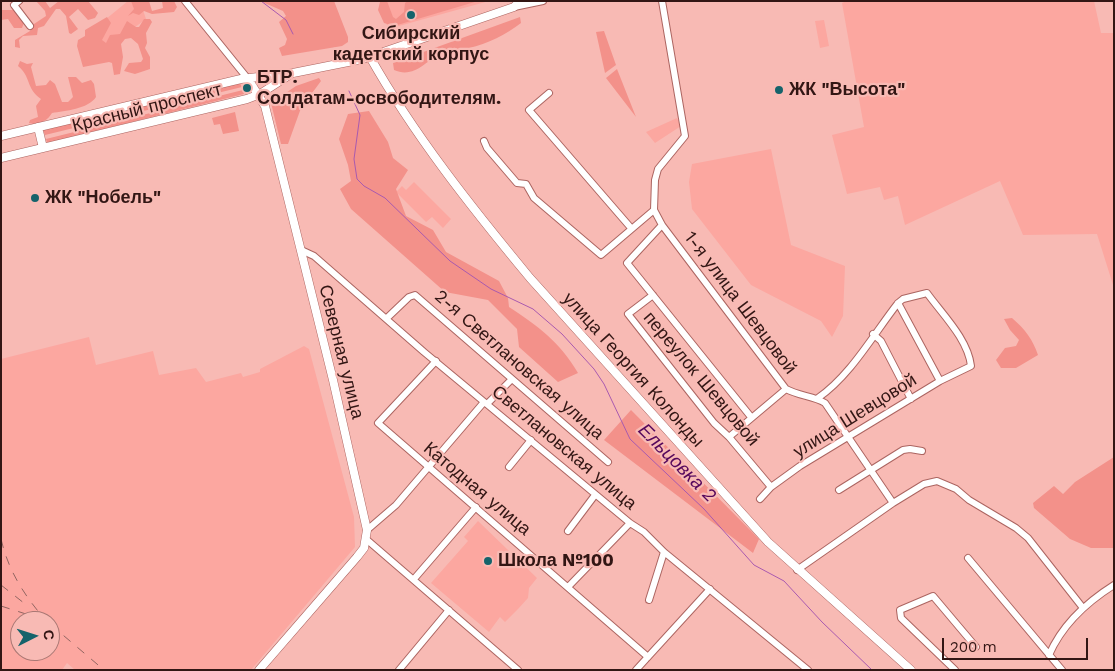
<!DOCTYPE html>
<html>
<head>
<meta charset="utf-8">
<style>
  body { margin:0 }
  #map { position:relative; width:1115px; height:671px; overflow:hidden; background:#f8bab4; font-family:"Work Sans",sans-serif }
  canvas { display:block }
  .frame { position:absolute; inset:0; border:2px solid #321614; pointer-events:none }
  .north { position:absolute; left:10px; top:611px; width:50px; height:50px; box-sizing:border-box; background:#f8bab4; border:1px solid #a97874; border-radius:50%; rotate:85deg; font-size:14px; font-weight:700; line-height:20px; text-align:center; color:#321614 }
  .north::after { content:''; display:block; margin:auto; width:18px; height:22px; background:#15636b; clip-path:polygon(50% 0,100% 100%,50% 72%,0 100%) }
  .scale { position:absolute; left:942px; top:638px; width:146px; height:22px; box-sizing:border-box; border:2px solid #321614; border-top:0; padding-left:6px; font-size:15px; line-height:18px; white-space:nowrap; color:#321614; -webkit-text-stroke:4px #f8bab4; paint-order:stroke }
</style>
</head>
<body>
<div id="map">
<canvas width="1115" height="671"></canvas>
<div class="frame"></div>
<div class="north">С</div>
<div class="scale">200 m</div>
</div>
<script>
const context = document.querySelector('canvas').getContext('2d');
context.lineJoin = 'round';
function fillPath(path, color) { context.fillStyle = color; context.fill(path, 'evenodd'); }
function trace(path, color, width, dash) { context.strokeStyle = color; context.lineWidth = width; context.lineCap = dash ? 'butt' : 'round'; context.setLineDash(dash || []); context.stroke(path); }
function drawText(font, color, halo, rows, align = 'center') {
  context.font = font + ' "Work Sans",sans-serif'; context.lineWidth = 4.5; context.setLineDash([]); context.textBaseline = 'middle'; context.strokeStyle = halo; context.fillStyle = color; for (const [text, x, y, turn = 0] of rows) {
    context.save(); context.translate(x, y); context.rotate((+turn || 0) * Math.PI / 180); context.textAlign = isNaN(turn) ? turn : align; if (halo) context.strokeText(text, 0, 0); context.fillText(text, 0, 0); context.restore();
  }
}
const built = new Path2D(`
  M128 1H140L146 19 103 51 96 47 106 19Z
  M380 1H489L388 29Z
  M846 1H1094L1101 33H1114V288L1097 234 1023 235 1000 181 905 225 898 196 884 200 880 187 847 194 832 135 864 127 842 3Z
  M824 20 829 46 820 48 815 21Z
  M677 118 681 126 655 143 646 132Z
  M771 149 791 245 845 266 843 316 832 337 821 321 751 285 692 209 689 182 692 164Z
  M414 182 451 219 443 228 432 217 426 222 396 192 402 186 406 190Z
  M89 337 96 365 153 351 159 375 196 368 206 382 241 373 243 377 260 372V369L304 346 309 349 354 517 355 547 251 670H75L67 663 62 670H1V359ZM20 621H50V651H20Z
  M478 521 537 578 529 588 528 598 518 609 505 622 500 617 489 632 431 583 468 541 464 537Z`);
const green = new Path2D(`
  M13 1H24L19 6 26 17 22 28H14L8 19 1 20V10H15Z
  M36 1H45L50 8 59 1H88L98 13 95 18 88 20 78 9 69 17 78 29 71 34 69 33 66 16 60 9H56L44 26 38 28 37 35 23 36 19 40 20 48 15 47V40L30 31 34 24 46 16 45 11Z
  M131 1H149L152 11 163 8 162 1H174L177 7 174 12 152 14 144 11 139 15 133 13 128 16 134 9Z
  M260 1H334L348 37V42L342 46 282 56 279 48 285 45 287 39 279 22 286 16 283 11Z
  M387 1 393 17 396 19 404 12 405 3 408 1H478L394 26 384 23 378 10 380 2Z
  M107 17 111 23 102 40 106 43 110 35 120 34 127 21 136 27H139L144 19H150L152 22 146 33 147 43 145 48 150 57V69L135 74 124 71 129 63 141 62 143 59 138 44 131 38 125 39 121 44 123 57 120 74 114 75 112 63 109 62 83 67 77 46 78 40 85 36V30Z
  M520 17 521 23C507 34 487 44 469 48 461 49 449 49 442 52 426 61 414 79 394 70L393 63Z
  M604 31 616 65 605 73 596 32Z
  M20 61 27 64 33 63 31 67 36 86 46 85 50 80 55 84 62 102H68L73 97 68 77H76L82 83 91 80 94 84 96 97C88 109 65 111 52 113 47 121 39 126 29 123L30 120 38 117 36 106 41 99C26 89 31 76 18 66Z
  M617 69 636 117 606 78Z
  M319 78 321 81 301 108 288 144H281L271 103 296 86Z
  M240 83 242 87 45 135 43 130Z
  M243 90 244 94 47 143 46 139Z
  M369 111 388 142 393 158 408 170 396 189 406 216 433 230 446 252 499 281 508 298 509 307C538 326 560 342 578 373L558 382 519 347 517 329 488 300 445 292 351 209 340 189 351 181 348 165 339 139 348 114Z
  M235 112 239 131 223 134 220 124 214 125 212 118Z
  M1012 318C1025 329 1033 340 1038 355L1016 368H1001L996 360 1005 348 1016 346 1019 340 1010 330 1004 319Z
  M631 410 759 539 753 553 604 440Z
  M1114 457V548H1091L1070 539 1034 508 1033 503 1054 486 1063 494 1075 482Z`);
const stream = new Path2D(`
  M261 1 286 20 293 34
  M349 91 360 115 354 159 357 179 364 186 385 198 450 261 491 289 533 309 562 334 594 369 604 384 630 439 704 509 754 565 784 581 822 622 872 670`);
const minor = new Path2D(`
  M19 1 14 5 30 26
  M185 1 248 79
  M662 1 685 136 658 169 655 180 654 210 662 225 786 389C799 396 814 396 825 403L893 503
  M514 7 543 1
  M549 93 529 110 631 228
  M484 141 487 148 517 183 526 184 534 198 601 255 654 210
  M662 225 627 263 751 417
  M301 250 314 256 424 352 630 523 644 532 664 552 808 670
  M653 295 628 314 714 423 729 437 771 487
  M898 303 940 381
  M387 318 409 297 415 295 608 462
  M873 334 881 341 911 399
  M436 361 378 423 648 657
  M487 404 511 380
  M729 437 786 389
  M509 467 531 440
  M839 490 903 450 910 449 922 451
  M760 499 771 487 800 466 940 381 971 366C968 339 942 314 927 293L903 299 898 303C873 335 851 375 818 398
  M367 530 396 505 484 402
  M568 531 595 495
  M366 539 518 670
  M968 558 1062 670
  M797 570 893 503 924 484 937 481 956 489 969 500 1016 528 1028 538 1083 608
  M414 579 476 507
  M568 587 630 523
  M649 600 664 552
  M1049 655C1062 625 1087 602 1114 585
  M399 670 449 610
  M636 670 710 589
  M955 670 901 618 900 610 933 596 976 647`);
const major = new Path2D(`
  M370 57C414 135 472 208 530 278L768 542 911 670
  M248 79 265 106 333 380 367 530 364 548 357 557 259 670
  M38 127 43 148
  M1 136 241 79 293 73 363 59 514 7 520 1
  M1 158 247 99 260 94 291 74`);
const rail = new Path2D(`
  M1 539C8 569 22 592 42 616
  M1 585 29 607
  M1 606 26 614 38 621
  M50 624 104 670`);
const markers = [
  [411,15,5,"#15636b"],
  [247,88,5,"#15636b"],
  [779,90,5,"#15636b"],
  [35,198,5,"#15636b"],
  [488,561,5,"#15636b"]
];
const poiNames = [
  ["Сибирский",411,34,"center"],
  ["кадетский корпус",411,55,"center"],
  ["БТР.",257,78],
  ["Солдатам-освободителям.",257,99],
  ["ЖК \"Высота\"",789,90],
  ["ЖК \"Нобель\"",45,198],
  ["Школа №100",498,561]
];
const streetNames = [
  ["Красный проспект",147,108,-14],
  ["1-я улица Шевцовой",740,303,53],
  ["Северная улица",341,352,76],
  ["2-я Светлановская улица",519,365,41],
  ["улица Георгия Колонды",633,370,48],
  ["переулок Шевцовой",701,379,50],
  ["улица Шевцовой",855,416,-32],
  ["Светлановская улица",564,448,40],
  ["Катодная улица",477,489,40]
];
const waterNames = [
  ["Ельцовка 2",677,463,45]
];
fillPath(built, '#fca7a0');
fillPath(green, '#f3918a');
trace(stream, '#a95aaf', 1);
trace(minor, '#ac6561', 8);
trace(major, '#ac6561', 9);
trace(minor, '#fff', 6);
trace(major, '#fff', 8);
trace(rail, '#916561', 1, [9, 9]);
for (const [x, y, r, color] of markers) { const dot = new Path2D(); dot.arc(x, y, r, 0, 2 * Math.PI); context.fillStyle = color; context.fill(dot); trace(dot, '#f8bab4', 2); }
drawText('bold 18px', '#321614', '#f8bab4', poiNames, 'left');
drawText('18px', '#321614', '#f8bab4', streetNames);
drawText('italic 19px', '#56085c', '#f8bab4', waterNames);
</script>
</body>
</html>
